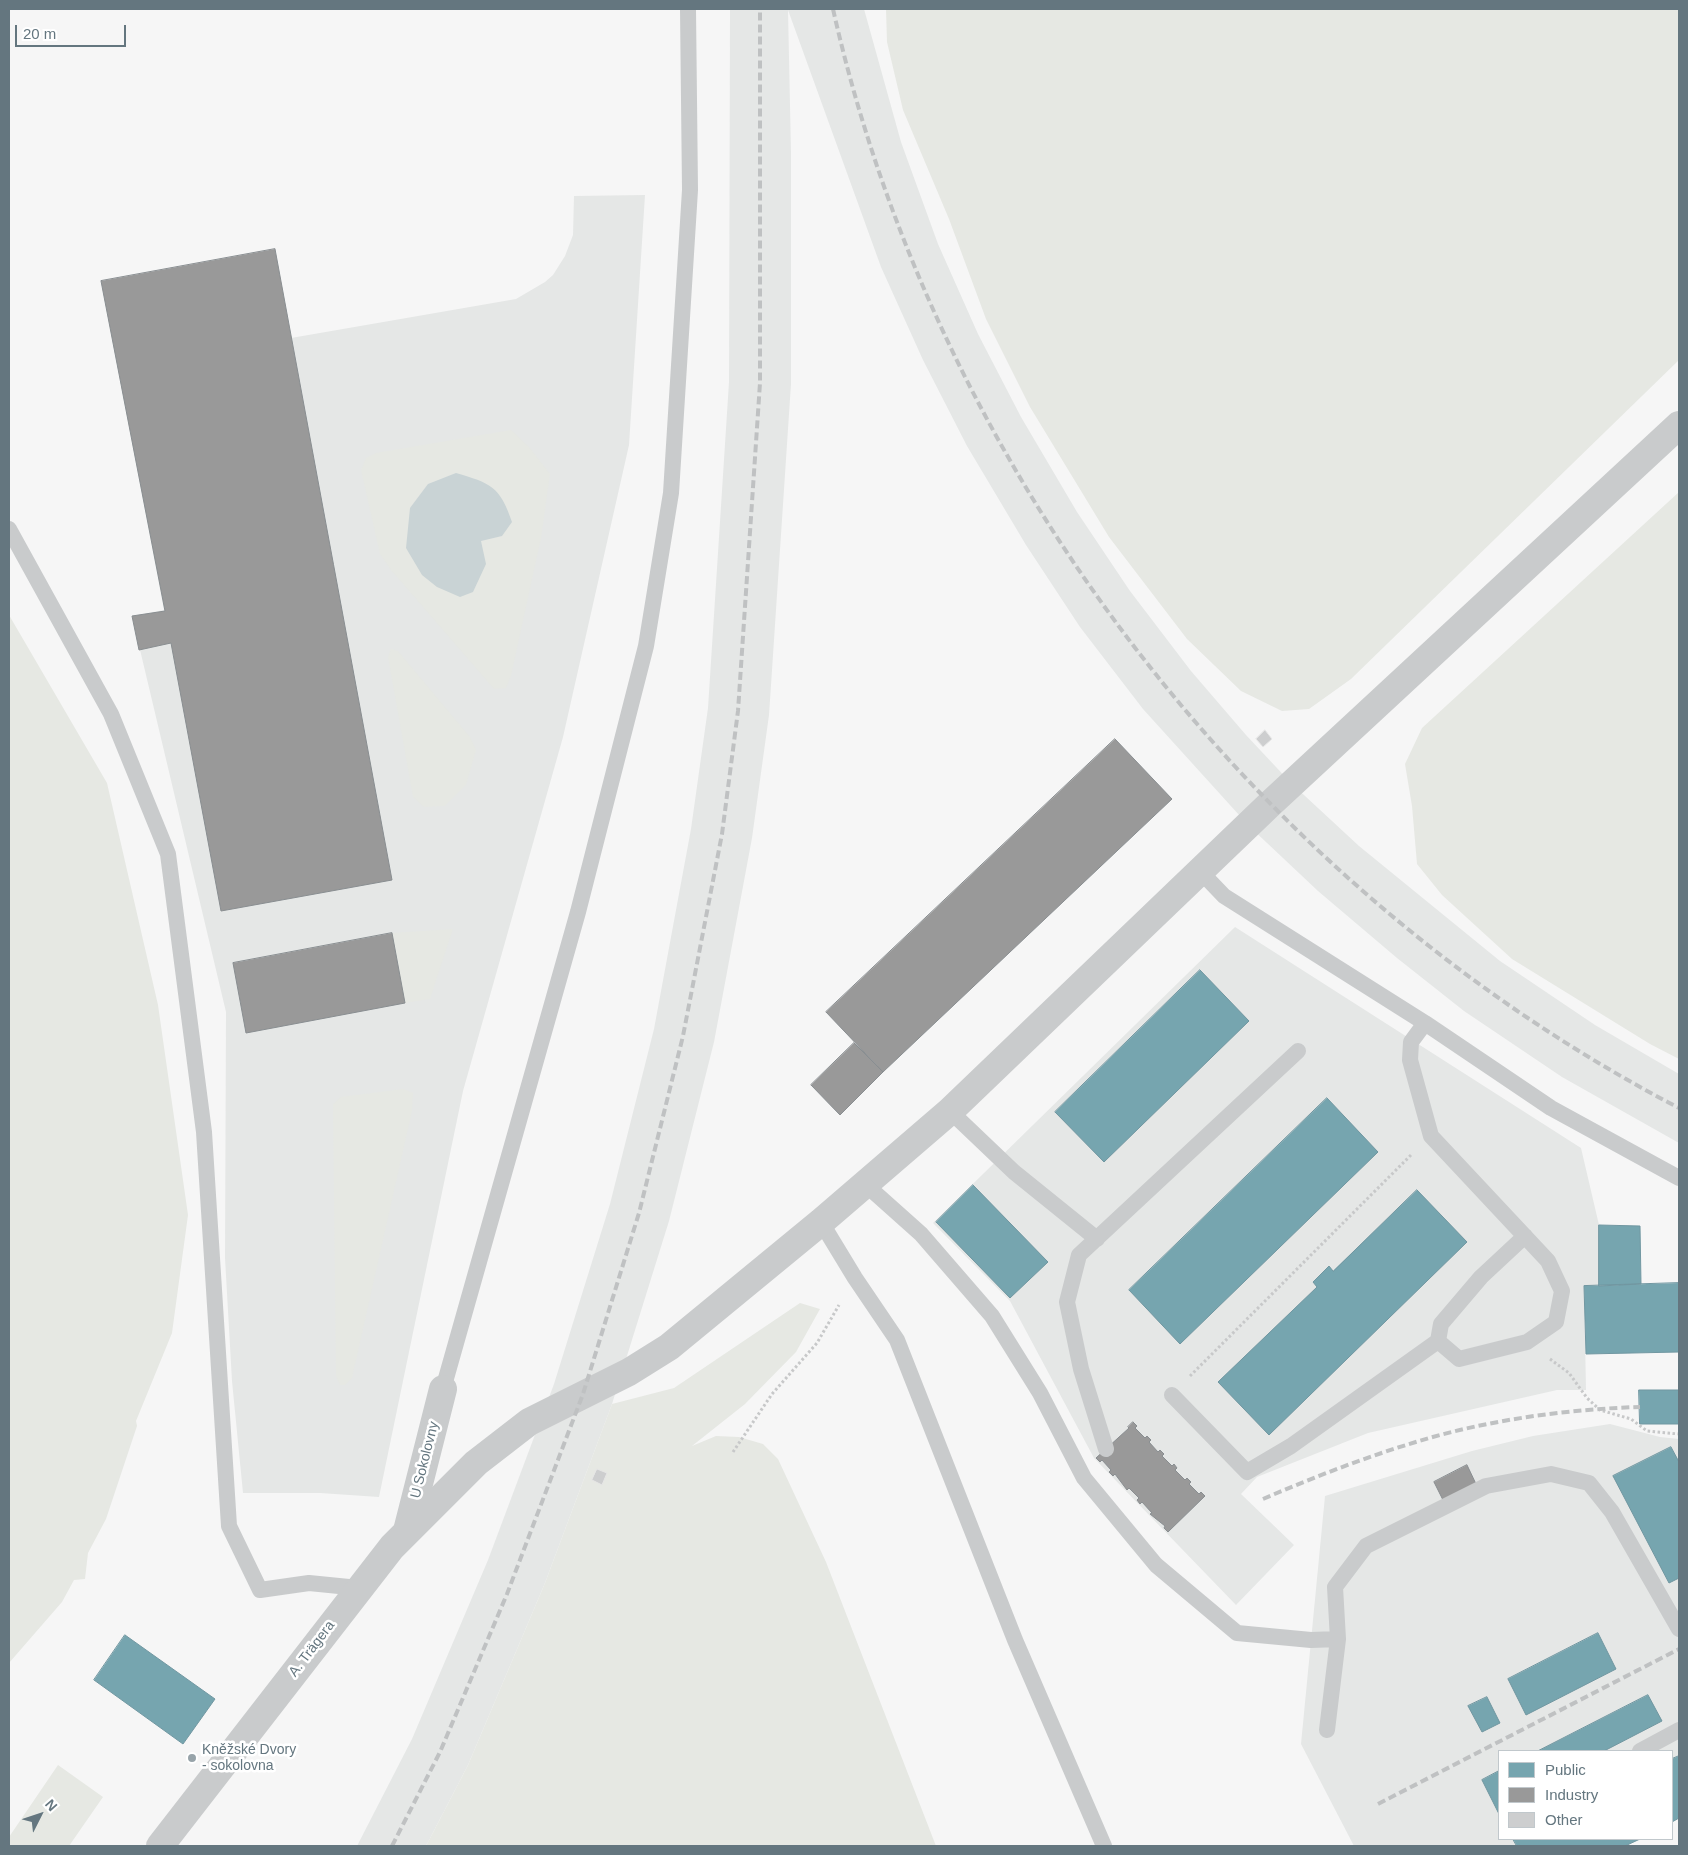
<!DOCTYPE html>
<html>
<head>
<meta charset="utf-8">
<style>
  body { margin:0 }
  #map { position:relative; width:1688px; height:1855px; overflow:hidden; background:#f6f6f6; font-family:Arial,sans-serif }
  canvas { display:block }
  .frame { position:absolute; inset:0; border:10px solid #64767f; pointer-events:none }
  .legend { position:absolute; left:1498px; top:1750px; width:175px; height:90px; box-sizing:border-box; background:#fff; border:1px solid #c1c8cc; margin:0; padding:6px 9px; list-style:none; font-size:15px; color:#64767f }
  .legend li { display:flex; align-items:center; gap:10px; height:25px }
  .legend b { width:25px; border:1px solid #c1c8cc }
  .north { position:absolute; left:15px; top:1790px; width:50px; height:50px; -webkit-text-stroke:4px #fff; paint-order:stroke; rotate:49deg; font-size:14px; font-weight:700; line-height:20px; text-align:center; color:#64767f }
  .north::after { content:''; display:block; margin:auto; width:18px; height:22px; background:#64767f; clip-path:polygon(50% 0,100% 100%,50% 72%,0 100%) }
  .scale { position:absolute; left:15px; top:25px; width:111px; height:22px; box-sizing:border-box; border:2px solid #64767f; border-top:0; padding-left:6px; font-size:15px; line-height:18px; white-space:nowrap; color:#64767f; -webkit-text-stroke:4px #fff; paint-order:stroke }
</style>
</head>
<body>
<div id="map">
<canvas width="1688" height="1855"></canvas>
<div class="frame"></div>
<ul class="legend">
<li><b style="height:14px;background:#76a5af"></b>Public</li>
<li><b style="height:14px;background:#999"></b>Industry</li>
<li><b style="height:14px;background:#cdcecf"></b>Other</li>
</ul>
<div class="north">N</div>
<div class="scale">20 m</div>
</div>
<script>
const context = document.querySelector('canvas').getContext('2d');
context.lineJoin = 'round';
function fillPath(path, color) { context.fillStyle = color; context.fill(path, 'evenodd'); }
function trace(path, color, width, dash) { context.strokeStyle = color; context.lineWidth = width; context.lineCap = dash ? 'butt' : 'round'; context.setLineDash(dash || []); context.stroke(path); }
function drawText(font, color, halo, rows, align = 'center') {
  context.font = font + ' Arial,sans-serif'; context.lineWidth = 5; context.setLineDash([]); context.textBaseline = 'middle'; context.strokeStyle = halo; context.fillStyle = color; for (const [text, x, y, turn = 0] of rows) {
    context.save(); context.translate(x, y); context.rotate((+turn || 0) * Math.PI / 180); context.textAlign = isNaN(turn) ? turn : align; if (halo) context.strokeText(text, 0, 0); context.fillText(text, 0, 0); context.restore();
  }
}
const built = new Path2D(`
  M730 9H864L901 142 938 244 978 334 1021 417 1077 512 1130 591 1191 671 1246 735 1291 783 1359 846 1500 961 1595 1025 1679 1074V1143L1562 1077 1464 1011 1397 958 1318 891 1249 826 1143 709 1080 627 1026 545 967 446 923 360 881 267 788 10 791 153V384L769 715 752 838 714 1042 669 1221 612 1404 545 1583 468 1765 426 1846H357L412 1739 488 1560 554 1384 610 1204 654 1029 691 829 708 708 729 382Z
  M645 195 629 445 563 737 463 1091 379 1497 320 1493H243L232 1381 225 1258 226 1012 132 616 164 610 101 281 275 249 291 338 516 299 545 282 553 275 565 256 573 235 574 196Z
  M1235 927 1581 1148 1599 1225V1286H1584L1586 1390H1557L1368 1433 1257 1477 1241 1494 1294 1545 1236 1605 1094 1458 1010 1301 933 1223Z
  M1610 1424 1660 1437 1679 1439V1818L1672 1822V1751H1499V1839H1640L1625 1846H1354L1301 1744 1325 1496 1472 1451 1533 1436Z`);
const green = new Path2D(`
  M886 9H1679V360L1351 679 1309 709 1282 711 1241 691 1187 639 1109 537 1030 407 986 319 949 219 903 110 887 42Z
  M511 430 529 447 550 474 541 538 511 676 506 688 494 689 391 570 380 554 361 470 366 458 376 453ZM456 473 502 536 481 541 485 564 473 592 410 508 428 484Z
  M1679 492V1059L1650 1044 1512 959 1442 895 1417 864 1412 806 1405 764 1422 728Z
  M9 615 107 783 158 1005 188 1215 172 1333 136 1421 137 1426 106 1519 88 1553 85 1579 74 1580 62 1602 9 1663Z
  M391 649 398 651 470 737 476 750 466 785 445 806 424 807 413 797 388 657Z
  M453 929 430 999 405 1003 392 933Z
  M403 1089 413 1093 412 1111 352 1378 345 1385H340L336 1376 333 1104 341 1097Z
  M800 1303 820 1309 796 1352 745 1404 692 1446 716 1436 739 1437 763 1444 778 1459 826 1562 936 1846H426L468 1765 545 1583 612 1404 674 1388Z
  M58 1765 103 1797 69 1846H9V1837Z`);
const water = new Path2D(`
  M456 473C490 483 500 486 512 522L502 536 481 541 486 564 473 592 460 597 437 587 422 575 406 548 410 508 428 484Z`);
const public = new Path2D(`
  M1200 970 1249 1021 1104 1162 1055 1112Z
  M1327 1098 1378 1152 1180 1344 1129 1290Z
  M973 1185 1048 1262 1010 1298 936 1222Z
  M1417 1190 1467 1242 1269 1435 1218 1382 1317 1287 1313 1282 1329 1266 1333 1271Z
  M1599 1225 1640 1226 1641 1284 1599 1286Z
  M1679 1283V1352L1586 1354 1584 1286Z
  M1639 1390H1679V1424H1640Z
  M1671 1447 1679 1462V1578L1669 1583 1613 1476Z
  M1598 1633 1616 1669 1526 1715 1508 1679Z
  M125 1635 215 1699 183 1744 94 1680Z
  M1648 1695 1662 1721 1604 1751H1538Z
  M1487 1697 1500 1723 1482 1732 1468 1706Z
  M1679 1756V1818L1672 1822V1759Z
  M1499 1771V1814L1482 1780Z
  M1513 1839H1640L1625 1846H1517Z`);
const industry = new Path2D(`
  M275 249 392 880 221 911 171 643 139 650 132 616 165 611 101 281Z
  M1115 739 1172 799 883 1072 826 1012Z
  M392 933 405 1003 246 1033 233 963Z
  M854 1043 883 1072 840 1115 811 1085Z
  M1133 1422 1137 1426 1135 1428 1145 1438 1147 1436 1151 1440 1149 1442 1158 1452 1160 1450 1164 1454 1162 1456 1172 1466 1174 1464 1177 1468 1175 1470 1185 1480 1187 1478 1191 1482 1189 1484 1199 1494 1201 1492 1205 1496 1168 1532 1164 1528 1165 1526 1150 1514 1152 1513 1142 1502 1140 1504 1137 1500 1139 1498 1129 1488 1127 1490 1115 1474 1113 1476 1109 1472 1111 1470 1102 1460 1100 1462 1096 1458 1129 1428 1128 1427Z
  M1467 1465 1476 1484 1443 1500 1434 1482Z`);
const building = new Path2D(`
  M1265 730 1272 739 1263 747 1256 739Z
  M597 1469 607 1473 602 1485 592 1480Z`);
const path = new Path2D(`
  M1550 1359 1569 1373 1587 1398 1600 1410 1631 1419 1647 1431 1679 1434
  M1190 1376 1412 1154
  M733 1452 772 1394 817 1343 839 1305`);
const service = new Path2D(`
  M9 529 111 714 168 854 204 1132 229 1526 260 1590 309 1583 359 1588
  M1201 872 1224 896 1425 1023 1551 1108 1679 1178
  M1425 1023 1411 1042 1410 1060 1431 1136 1548 1261 1562 1291 1556 1322 1527 1342 1459 1359 1438 1341 1441 1324 1481 1277 1525 1236
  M950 1111 1014 1172 1097 1239
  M865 1184 921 1234 992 1316 1040 1393 1084 1478 1156 1565 1237 1633 1311 1640 1338 1639
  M821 1222 855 1278 897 1340 1015 1640 1104 1846
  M443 1389 578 912 646 646 671 493 690 190 688 9
  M1172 1395 1247 1472 1291 1446 1438 1341
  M1106 1449 1081 1369 1067 1302 1079 1255 1298 1051
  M1327 1730 1338 1639 1335 1587 1366 1546 1486 1486 1551 1474 1589 1483 1612 1512 1679 1629
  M1640 1751 1679 1730`);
const minor = new Path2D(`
  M407 1531 443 1389`);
const tertiary = new Path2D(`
  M160 1846 392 1547 476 1463 529 1422 629 1372 669 1347 821 1222 950 1111 1270 804 1679 425`);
const rail = new Path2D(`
  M833 9C937 473 1257 888 1679 1108
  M1263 1499C1314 1477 1366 1457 1419 1441 1488 1420 1568 1409 1640 1407
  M1378 1804 1679 1649
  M392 1846 440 1752 507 1594 583 1394 639 1213 683 1036 722 834 738 711 760 383V9`);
const markers = [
  [192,1758,5,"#97a3a9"]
];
const streetNames = [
  ["U Sokolovny",425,1460,-76],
  ["A. Trägera",312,1649,-53]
];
const poiNames = [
  ["Kněžské Dvory",202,1750],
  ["- sokolovna",202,1766]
];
fillPath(built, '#e5e7e6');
fillPath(green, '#e6e8e3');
fillPath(water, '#c9d3d5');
fillPath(public, '#76a5af');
trace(public, '#7197a1', 1);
fillPath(industry, '#999');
trace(industry, '#898e91', 1);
fillPath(building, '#cdcecf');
trace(building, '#e6e6e6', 1);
trace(path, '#c7c8c9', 3, [2.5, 2.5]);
trace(service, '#c9cbcc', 16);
trace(minor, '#c9cbcc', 28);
trace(tertiary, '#c9cbcc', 28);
trace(rail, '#bfc1c2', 4, [8, 4]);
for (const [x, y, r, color] of markers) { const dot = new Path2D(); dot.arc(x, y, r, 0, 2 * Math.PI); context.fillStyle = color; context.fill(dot); trace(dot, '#fff', 2); }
drawText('14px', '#64767f', '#fff', streetNames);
drawText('14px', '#64767f', '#fff', poiNames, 'left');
</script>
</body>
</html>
